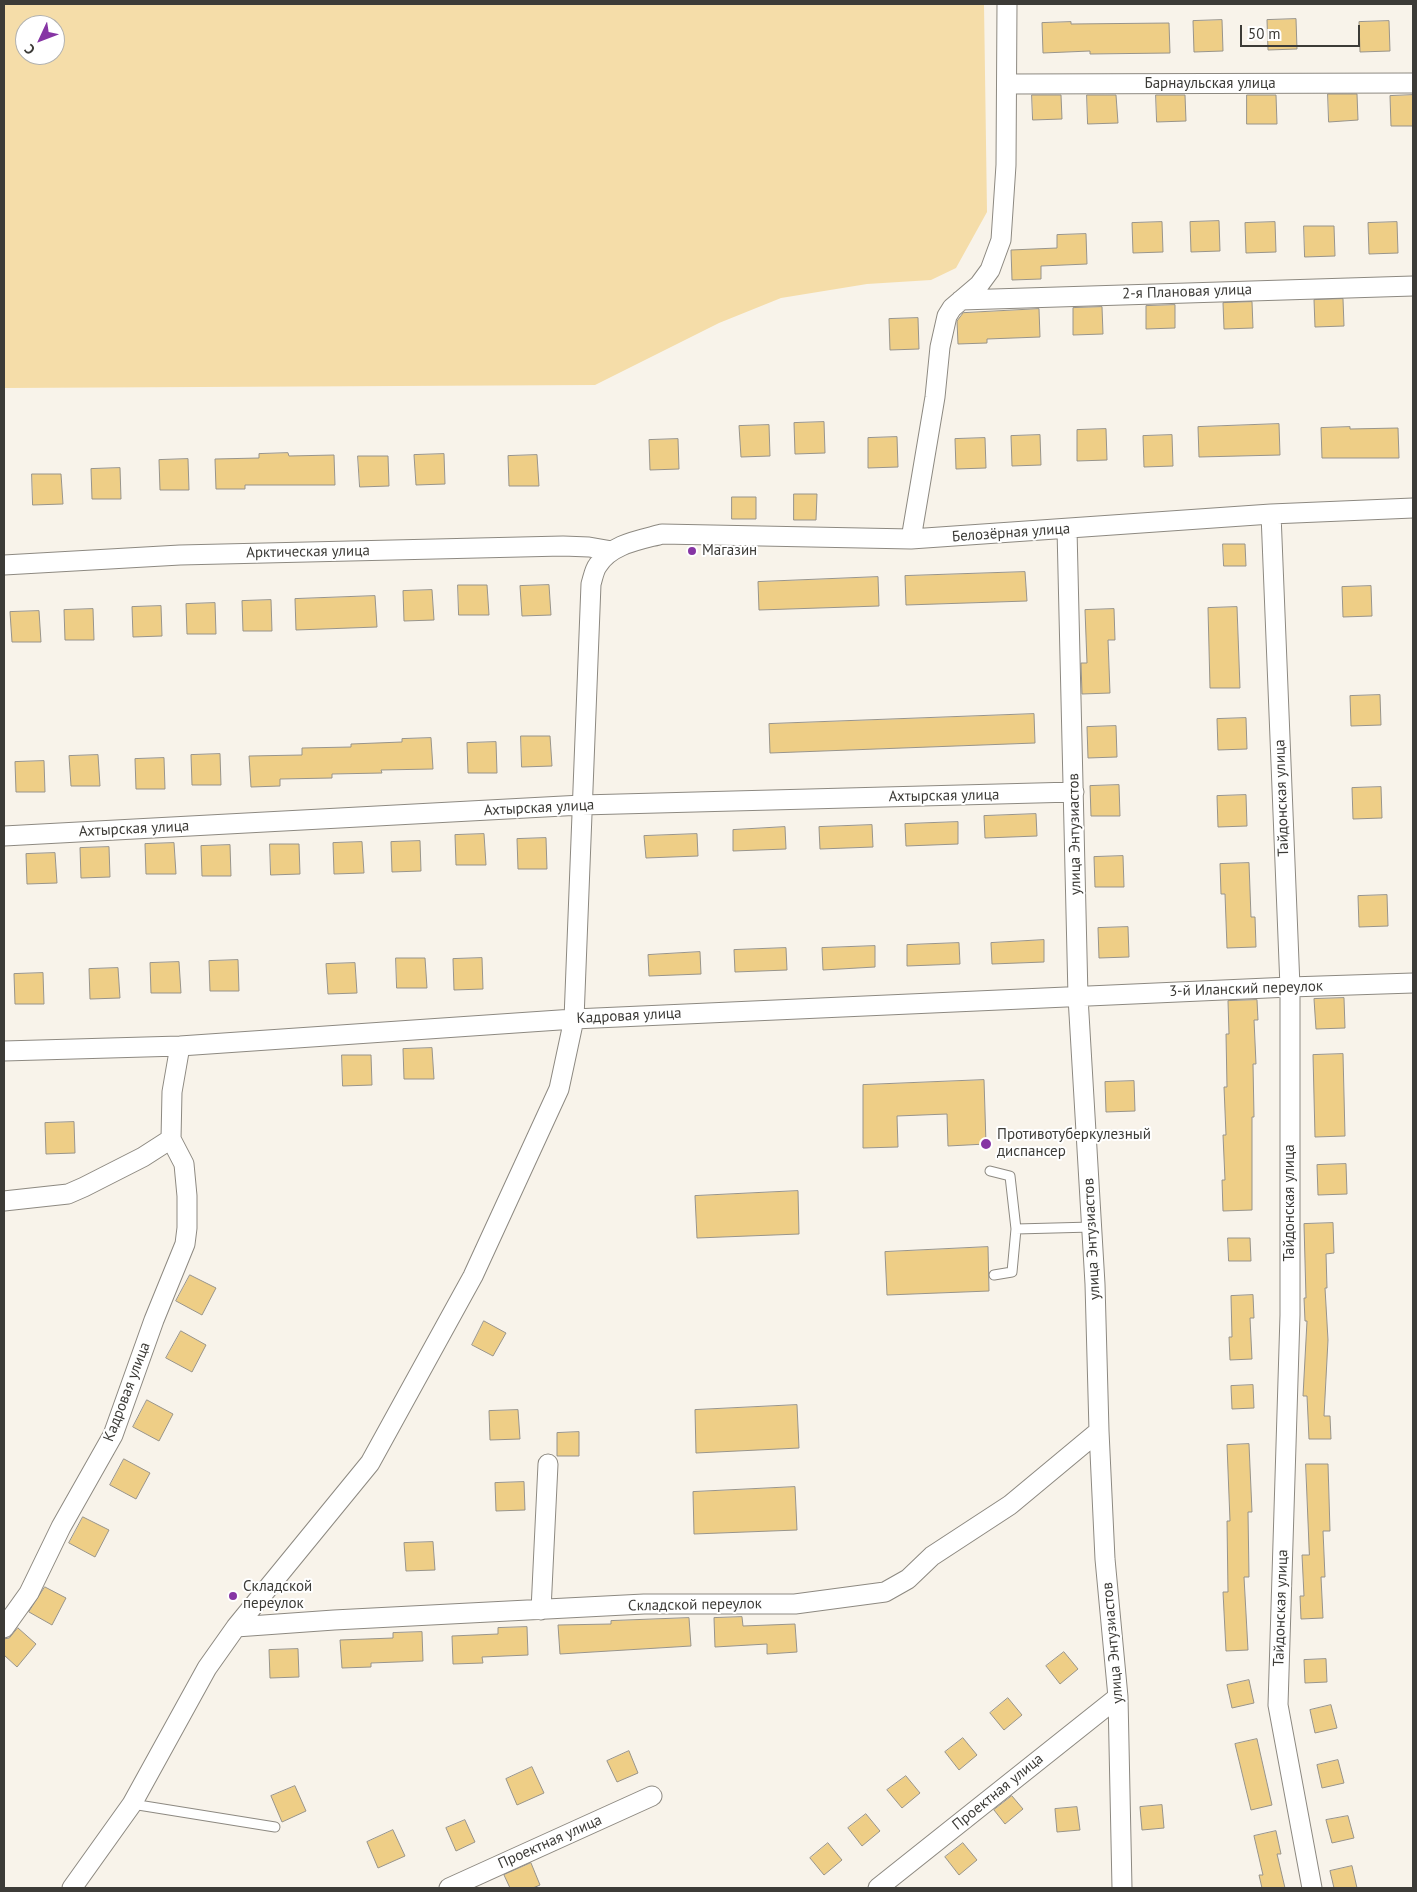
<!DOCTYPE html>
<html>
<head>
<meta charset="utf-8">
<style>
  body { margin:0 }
  #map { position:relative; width:1417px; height:1892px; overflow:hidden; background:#f8f3ea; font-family:"PT Sans",sans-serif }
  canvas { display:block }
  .frame { position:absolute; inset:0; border:5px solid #3c3b37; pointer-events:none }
  .north { position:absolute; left:15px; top:15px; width:50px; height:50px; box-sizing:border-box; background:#fff; border:1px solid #b1b1af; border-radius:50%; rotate:227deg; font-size:14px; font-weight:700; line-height:20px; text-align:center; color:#3c3b37 }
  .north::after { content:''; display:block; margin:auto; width:18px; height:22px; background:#8635a4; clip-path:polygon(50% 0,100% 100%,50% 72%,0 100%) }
  .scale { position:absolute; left:1240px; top:25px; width:120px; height:22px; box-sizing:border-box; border:2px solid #3c3b37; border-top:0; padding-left:6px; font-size:15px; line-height:18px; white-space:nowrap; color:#3c3b37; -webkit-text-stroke:4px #fff; paint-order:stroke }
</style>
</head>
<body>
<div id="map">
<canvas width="1417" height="1892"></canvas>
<div class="frame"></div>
<div class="north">С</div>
<div class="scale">50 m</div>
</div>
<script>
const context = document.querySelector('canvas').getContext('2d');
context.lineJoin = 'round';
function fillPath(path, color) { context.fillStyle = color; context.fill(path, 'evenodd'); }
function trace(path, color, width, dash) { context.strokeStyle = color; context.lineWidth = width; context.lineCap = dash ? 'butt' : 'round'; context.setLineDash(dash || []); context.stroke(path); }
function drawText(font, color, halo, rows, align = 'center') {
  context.font = font + ' "PT Sans",sans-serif'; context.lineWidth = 4; context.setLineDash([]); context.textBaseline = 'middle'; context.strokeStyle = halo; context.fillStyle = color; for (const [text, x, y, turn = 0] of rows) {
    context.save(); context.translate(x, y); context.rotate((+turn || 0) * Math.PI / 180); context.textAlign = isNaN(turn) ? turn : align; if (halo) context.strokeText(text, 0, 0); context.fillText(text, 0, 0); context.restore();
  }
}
const green = new Path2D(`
  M4 4H984L987 212 956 268 931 280 867 284 781 298 719 323 595 385 4 388ZM25 25H55V55H25Z`);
const building = new Path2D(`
  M1296 19 1297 49 1268 50 1267 20Z
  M1222 20 1223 51 1194 52 1193 21Z
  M1389 21 1390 51 1360 52 1359 22Z
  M1071 22V24L1169 23 1170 53 1090 54V51L1043 53 1042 23Z
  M1328 94H1357L1358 120 1329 122Z
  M1032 95H1061L1062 119 1033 120Z
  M1087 95H1116L1118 123 1088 124Z
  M1156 95H1185L1186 121 1157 122Z
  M1247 95H1276L1277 124H1247Z
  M1413 95V126H1391L1390 96Z
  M1219 221 1220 251 1191 252 1190 222Z
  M1162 222 1163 252 1133 253 1132 223Z
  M1275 222 1276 252 1246 253 1245 223Z
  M1397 222 1398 253 1369 254 1368 223Z
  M1304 226H1334L1335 256 1305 257Z
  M1086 234 1087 264 1041 266V279L1012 280 1011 250 1057 248V235Z
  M1343 299 1344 326 1315 327 1314 300Z
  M1252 302 1253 328 1224 329 1223 303Z
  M1175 305V328L1146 329V306Z
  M1102 307 1103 334 1073 335V308Z
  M1039 309 1040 337 987 339V343L958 344 957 321 963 313Z
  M918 318 919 349 890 350 889 319Z
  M824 422 825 453 795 454 794 423Z
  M1279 424 1280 455 1199 457 1198 427Z
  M769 425 770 456 741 457 739 426Z
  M1350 427V429L1398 428 1399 458H1322L1321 428Z
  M1106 429 1107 460 1077 461V430Z
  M1040 435 1041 465 1012 466 1011 436Z
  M1172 435 1173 466 1144 467 1143 436Z
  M897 437 898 467 868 468V438Z
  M985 438 986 468 956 469 955 439Z
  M678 439 679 469 650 470 649 440Z
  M288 453 289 456 334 455 335 485H245V489H216L215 459 259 458V454Z
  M444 454 445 484 416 485 414 455Z
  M537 455 539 486H509L508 456Z
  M358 456H388L389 486 360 487Z
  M188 459 189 490H160L159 460Z
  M120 468 121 499H92L91 469Z
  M32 474H61L63 504 33 505Z
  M794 494H817L816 520H794Z
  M732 497H756V519H732Z
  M1223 544H1245L1246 566H1224Z
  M1025 572 1027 601 906 605 905 576Z
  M878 577 879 606 759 610 758 582Z
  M458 585H487L489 615H459Z
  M549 585 551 615 522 616 520 586Z
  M1371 586 1372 616 1343 617 1342 587Z
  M432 590 434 620 404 621 403 591Z
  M375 596 377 627 296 630 295 599Z
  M271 600 272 631H243L242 601Z
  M215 603 216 634H187L186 604Z
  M161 606 162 636 133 637 132 607Z
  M1237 607 1240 688H1210L1208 608Z
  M93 609 94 640H65L64 610Z
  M1114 609 1115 640H1108L1110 693 1082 694 1081 663H1087L1085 610Z
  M39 611 41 642H12L10 612Z
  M1380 695 1381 725 1351 726 1350 696Z
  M1034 714 1035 743 770 753 769 724Z
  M1246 718 1247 749 1218 750 1217 719Z
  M1116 726 1117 757 1088 758 1087 727Z
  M521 736H550L552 766 522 767Z
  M431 738 433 769 381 770 382 773 332 774V778L280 779V786L251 787 249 756 302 755V748L351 747V744L402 742V739Z
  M496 742 497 773H468L467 743Z
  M220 754 221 785H192L191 755Z
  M98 755 100 786H71L69 756Z
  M164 758 165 789H136L135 759Z
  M44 761 45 792H16L15 762Z
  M1119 785 1120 816H1091L1090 786Z
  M1381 787 1382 818 1353 819 1352 788Z
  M1246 795 1247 826 1218 827 1217 796Z
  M1036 814 1037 836 985 838 984 816Z
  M958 822V844L906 846 905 824Z
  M872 825 873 847 820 849 819 827Z
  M785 827 786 849 733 851V830Z
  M484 834 486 865H456L455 835Z
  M697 834 698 856 646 858 644 836Z
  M546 838 547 869H518L517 839Z
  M420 841 421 871 392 872 391 842Z
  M362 842 364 873 334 874 333 843Z
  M174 843 176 874H146L145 844Z
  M270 844H299L300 874 271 875Z
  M230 845 231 876H202L201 846Z
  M109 847 110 877 81 878 80 848Z
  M55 853 57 883 27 884 26 854Z
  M1123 856 1124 887H1095L1094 857Z
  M1249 863 1251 917H1255L1256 947 1227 948 1225 894H1221L1220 864Z
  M1387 895 1388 926 1359 927 1358 896Z
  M1128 927 1129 957 1099 958 1098 928Z
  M1044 940V962L992 964 991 943Z
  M959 943 960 964 907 966V945Z
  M875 946V967L823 970 822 948Z
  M786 948 787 970 735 972 734 950Z
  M700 952 701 974 649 976 648 955Z
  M396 958H425L427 988H397Z
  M482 958 483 989 454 990 453 959Z
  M238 960 239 991H210L209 961Z
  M179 962 181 993H151L150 963Z
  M355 963 357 993 328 994 326 964Z
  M118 968 120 998 90 999 89 969Z
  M43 973 44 1004H15L14 974Z
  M1344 998 1345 1028 1316 1029 1314 999Z
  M1257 1000 1258 1020H1254L1256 1064H1253L1254 1117H1252V1210L1223 1211 1222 1180H1225L1223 1135H1226L1224 1087H1227L1226 1034H1229L1228 1001Z
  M432 1048 434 1079H404L403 1049Z
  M1343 1054 1345 1136 1315 1137 1313 1055Z
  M342 1055H371L372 1085 343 1086Z
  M984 1080 986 1144 948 1146 947 1114 897 1116 898 1147 863 1148V1085Z
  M1134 1081 1135 1111 1106 1112 1105 1082Z
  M74 1122 75 1153 46 1154 45 1123Z
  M1346 1164 1347 1194 1318 1195 1317 1165Z
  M798 1191 799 1234 697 1238 695 1196Z
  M1333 1223 1334 1253 1326 1254 1327 1288H1325L1328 1340 1324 1416H1330L1331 1439H1309L1307 1396H1303L1307 1321H1305L1304 1298H1306L1304 1224Z
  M1228 1238H1250L1251 1261H1229Z
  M988 1247 989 1291 887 1295 885 1252Z
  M190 1275 216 1288 202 1315 176 1301Z
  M1253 1295 1254 1318H1250L1252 1359 1230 1360 1229 1337H1232L1231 1296Z
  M484 1321 506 1333 493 1356 472 1345Z
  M181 1331 206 1345 192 1372 166 1358Z
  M1253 1385 1254 1408 1232 1409 1231 1386Z
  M147 1400 173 1414 159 1441 133 1427Z
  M797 1405 799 1448 696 1453 695 1410Z
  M518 1410 520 1439 490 1440 489 1411Z
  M579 1432V1456H557V1433Z
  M1249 1444 1252 1512H1248L1249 1577H1244L1248 1650 1226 1651 1223 1592H1228L1227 1521H1230L1227 1445Z
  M124 1459 150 1473 136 1499 110 1485Z
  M1306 1464H1328L1330 1531H1323L1325 1577H1321L1323 1618 1301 1619 1300 1596H1304L1302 1555H1309Z
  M524 1482 525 1510 496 1511 495 1483Z
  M795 1487 797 1530 694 1534 693 1492Z
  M83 1517 109 1530 95 1557 69 1543Z
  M433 1542 435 1570 406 1571 404 1543Z
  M45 1587 66 1598 52 1625 29 1612Z
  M742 1617 743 1626 795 1624 797 1652 767 1654V1644L715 1647 714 1618Z
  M689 1618 691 1646 560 1654 558 1625 611 1624V1621Z
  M527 1627 528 1655 482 1657 483 1663 453 1664 452 1636 498 1634V1628Z
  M18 1628 36 1644 17 1667 4 1655V1639L9 1638Z
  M422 1632 423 1661 371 1663V1667L342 1668 340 1640 393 1638V1633Z
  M298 1649 299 1677 270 1678 269 1650Z
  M1064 1652 1078 1669 1060 1684 1046 1666Z
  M1326 1659 1327 1682 1305 1683 1304 1660Z
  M1249 1680 1254 1703 1232 1708 1227 1685Z
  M1008 1698 1022 1715 1004 1730 990 1713Z
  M1331 1705 1337 1728 1315 1733 1310 1710Z
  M963 1738 977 1755 959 1770 945 1752Z
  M1257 1739 1272 1805 1251 1810 1235 1744Z
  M629 1751 638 1773 617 1782 607 1761Z
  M1338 1760 1344 1783 1322 1788 1317 1765Z
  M532 1767 544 1793 517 1805 506 1779Z
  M906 1776 920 1793 902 1808 887 1790Z
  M295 1786 306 1811 282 1822 271 1796Z
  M1012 1796 1023 1809 1005 1824 994 1810Z
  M1162 1805 1164 1828 1142 1830 1140 1807Z
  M1077 1807 1080 1830 1057 1832 1055 1809Z
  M866 1814 880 1831 862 1846 848 1828Z
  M1348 1816 1354 1838 1332 1843 1326 1820Z
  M465 1820 475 1842 456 1851 446 1828Z
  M393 1830 405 1856 378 1868 367 1842Z
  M1276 1831 1281 1854H1277L1285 1888H1262L1259 1875H1263L1254 1836Z
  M828 1843 842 1860 824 1875 810 1858Z
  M963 1843 977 1860 959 1875 945 1857Z
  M531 1863 540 1885 533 1888H510L504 1875Z
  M1352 1866 1357 1888H1334L1330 1871Z`);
const service = new Path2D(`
  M990 1171 1010 1176 1016 1229 1092 1227
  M994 1275 1012 1272 1016 1229
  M132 1804 275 1827`);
const minor = new Path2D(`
  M1007 84 1413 83
  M961 300 1413 286
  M1271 514 1290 987V1315L1278 1705 1312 1888
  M1067 529 1078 997 1095 1284 1099 1431 1105 1559 1118 1697 1122 1888
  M911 539 935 397 940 347 947 316 952 308 979 285 990 270 1001 240 1006 165 1007 4
  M4 565 180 555 563 546 589 547 612 551
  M4 836 582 805 1074 792
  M4 1051 180 1046 574 1019 1290 987 1413 983
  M4 1201 68 1194 84 1187 143 1157 171 1139 172 1092 180 1046
  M541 1610 548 1464
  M236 1627 334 1620 644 1604H795L885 1592 908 1579 932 1556 1010 1505 1099 1431
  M4 1628 29 1593 61 1527 113 1435 154 1320 185 1244 187 1228V1196L184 1164 171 1139
  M72 1888 132 1804 207 1668 236 1627 370 1463 473 1276 559 1089 574 1019 591 584C593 578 594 570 598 565 611 544 640 540 662 534L911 539 1271 514 1413 508
  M449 1888 652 1796
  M878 1888 1118 1697`);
const markers = [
  [692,551,5,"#8635a4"],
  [986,1144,6,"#8635a4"],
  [233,1596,5,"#8635a4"]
];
const streetNames = [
  ["Барнаульская улица",1210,84],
  ["2-я Плановая улица",1187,292,-2],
  ["Белозёрная улица",1011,533,-4],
  ["Арктическая улица",308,552,-1],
  ["Ахтырская улица",944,796,-1],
  ["Тайдонская улица",1282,798,-92],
  ["Ахтырская улица",539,808,-3],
  ["Ахтырская улица",134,829,-3],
  ["улица Энтузиастов",1075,834,-91],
  ["3-й Иланский переулок",1246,989,-2],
  ["Кадровая улица",629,1016,-3],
  ["Тайдонская улица",1290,1203,-90],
  ["улица Энтузиастов",1092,1239,-93],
  ["Кадровая улица",127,1392,-69],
  ["Складской переулок",695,1605,-1],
  ["Тайдонская улица",1281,1608,-88],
  ["улица Энтузиастов",1113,1643,-95],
  ["Проектная улица",998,1792,-39],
  ["Проектная улица",550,1842,-24]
];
const poiNames = [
  ["Магазин",702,551],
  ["Противотуберкулезный",997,1135],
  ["диспансер",997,1152],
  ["Складской",243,1587],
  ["переулок",243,1604]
];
fillPath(green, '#f5dda9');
fillPath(building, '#eece86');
trace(building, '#98948b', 1);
trace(service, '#8d8981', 11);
trace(minor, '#8d8981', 21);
trace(service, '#fff', 9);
trace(minor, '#fff', 19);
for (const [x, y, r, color] of markers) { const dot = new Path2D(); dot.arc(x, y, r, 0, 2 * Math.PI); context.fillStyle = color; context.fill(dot); trace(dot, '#fff', 2); }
drawText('15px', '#3c3b37', '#fff', streetNames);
drawText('15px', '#3c3b37', '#fff', poiNames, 'left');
</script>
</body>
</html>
